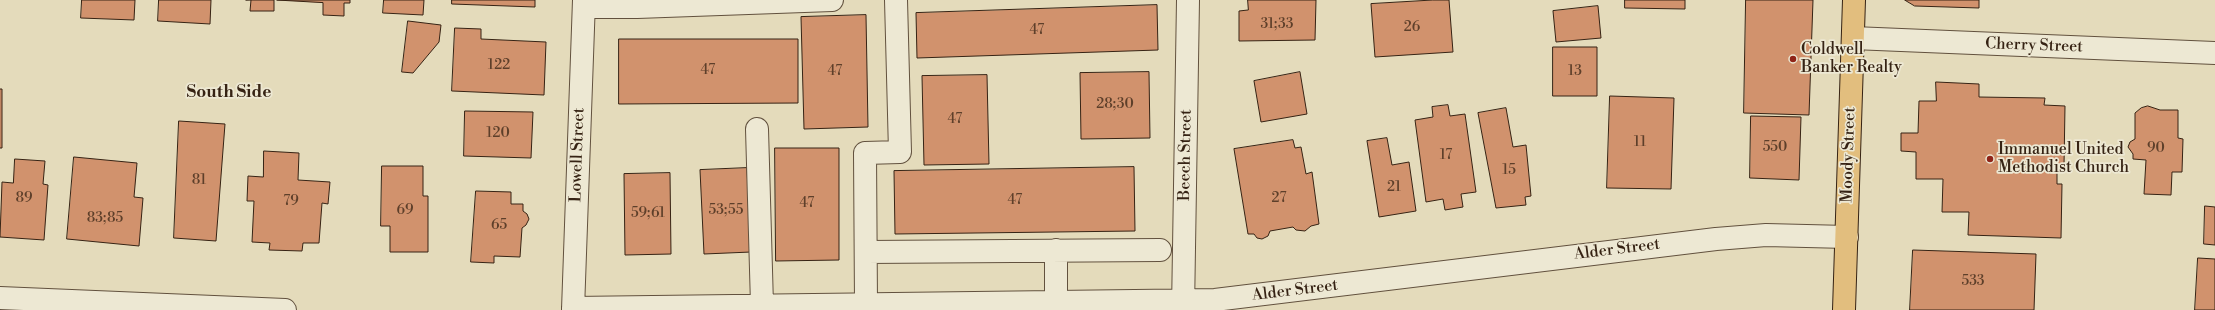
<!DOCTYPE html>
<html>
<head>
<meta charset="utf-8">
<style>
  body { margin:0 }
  canvas { display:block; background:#e4dbbb }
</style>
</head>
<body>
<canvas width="2215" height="310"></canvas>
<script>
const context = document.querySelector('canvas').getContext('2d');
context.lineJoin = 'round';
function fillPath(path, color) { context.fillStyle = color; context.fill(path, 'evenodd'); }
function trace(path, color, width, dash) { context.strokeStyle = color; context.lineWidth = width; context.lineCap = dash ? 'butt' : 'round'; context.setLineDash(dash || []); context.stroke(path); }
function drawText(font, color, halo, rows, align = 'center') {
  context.font = font + ' "Libre Bodoni",serif'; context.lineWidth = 3.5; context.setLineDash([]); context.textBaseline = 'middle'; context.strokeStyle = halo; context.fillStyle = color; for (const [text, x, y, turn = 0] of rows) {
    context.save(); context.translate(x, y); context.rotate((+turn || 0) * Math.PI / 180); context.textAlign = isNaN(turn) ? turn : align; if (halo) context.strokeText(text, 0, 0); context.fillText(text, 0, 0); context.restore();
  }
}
const building = new Path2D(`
  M82 0H135L134 20 81 18Z
  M159 0H211L210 24 158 21Z
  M246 0H274V11H250L251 0Z
  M277 0H350V3H344V16L323 15V3Z
  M384 0H424L423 15 383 13Z
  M452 0H535V7L452 4Z
  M1248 0H1316L1315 40 1239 41V11L1248 10Z
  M1433 0H1449L1453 52 1375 57 1371 4Z
  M1625 0H1685V9L1625 8Z
  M1746 0H1813L1809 115 1744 113Z
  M1905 0H1979V8L1915 6Z
  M1157 5 1158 50 917 58 916 13Z
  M1598 6 1601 38 1556 42 1553 11Z
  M866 15 868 127 804 129 801 17Z
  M408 21 441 25 439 42 413 73 402 72Z
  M455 28 481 29V39L546 42 544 95 452 91Z
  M619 39H798V103L619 104Z
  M1553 47H1597V96H1553Z
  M1149 72 1150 138 1081 139 1080 73Z
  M1300 72 1307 114 1261 122 1254 81Z
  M987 75 989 164 924 165 922 76Z
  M1936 82 1979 84V97L2045 98 2044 105 2065 106 2064 166H2057V184H2062L2061 238 1968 235 1969 212H1942L1943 179H1916V152L1901 151V133H1918L1919 101H1936Z
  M0 89H2V148H0Z
  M1610 96 1674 98 1671 189 1607 188Z
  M1448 105 1450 116 1465 114 1476 192 1461 194 1463 207 1445 210 1443 199 1426 202 1415 120 1433 117 1432 107Z
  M2148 106 2160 110H2178V138L2183 139 2182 172H2172L2171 195 2144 194 2146 160 2133 159V154L2128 147 2130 142 2135 139V113L2141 108Z
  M1506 108 1513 147 1526 145 1531 196 1525 197 1526 205 1496 208 1478 113Z
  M465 111 533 112 531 158 464 156Z
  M1751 116 1801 117 1799 180 1750 178Z
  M179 121 225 124 216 241 174 238Z
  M1387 138 1392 165 1409 162 1416 211 1379 217 1367 141Z
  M1293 140 1295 148 1301 147 1306 174 1312 172 1319 224 1311 226 1305 231 1296 230 1293 227 1270 231 1268 236 1262 239 1257 238 1254 234H1248L1234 149Z
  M775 148H839V260L776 261Z
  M264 151 299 153 298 180 330 182 328 204 322 203 319 243H303L302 251 269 250 270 243 252 242 254 201H247L248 176 263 177Z
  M74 157 137 163 134 197 143 198 139 246 67 239Z
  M15 159 45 161 43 184 48 185 44 240 0 237 2 182 13 183Z
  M382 166H423V196H428V252H390V226H381Z
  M1134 167 1135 231 895 234 894 171Z
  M747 168 751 252 704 254 700 170Z
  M670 173 671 254 625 255 624 174Z
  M476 191 511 192V204H523V211L527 214 529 219 526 225 522 228 520 257 494 256V263L471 262Z
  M2205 206 2215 207V245L2204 244Z
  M1913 250 2036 254 2034 310H1910Z
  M2198 258 2215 259V310H2195Z`);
const minor = new Path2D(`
  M584 7H637L832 0
  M1853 38 2215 53
  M757 129 762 305
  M866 252 1160 250
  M0 298 285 310
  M1056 301V250
  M866 304 865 153 900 152 896 0
  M573 308 1215 300 1716 239 1766 235 1847 237
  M573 310 584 0
  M1183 310 1188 0`);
const major = new Path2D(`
  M1844 310 1854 0`);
const markers = [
  [1793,59,4,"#8f2418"],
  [1990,159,4,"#8f2418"]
];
const numberNames = [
  ["31;33",1277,25],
  ["26",1412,28],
  ["47",1037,31],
  ["122",499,66],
  ["47",708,71],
  ["47",835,72],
  ["13",1575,72],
  ["28;30",1115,105],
  ["47",955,120],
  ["120",498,134],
  ["11",1640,143],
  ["550",1775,148],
  ["90",2156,149],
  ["17",1446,156],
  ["15",1509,171],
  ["81",199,181],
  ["21",1394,188],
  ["89",24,199],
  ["27",1279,199],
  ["47",1015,201],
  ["79",291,202],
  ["47",807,204],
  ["69",405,211],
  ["53;55",726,211],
  ["59;61",648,214],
  ["83;85",105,219],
  ["65",499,226],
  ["533",1973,282]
];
const streetNames = [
  ["Cherry Street",2034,46,2],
  ["Lowell Street",578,155,-88],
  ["Beech Street",1186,155,-89],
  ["Moody Street",1849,155,-88],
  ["Alder Street",1617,250,-7],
  ["Alder Street",1295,291,-7]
];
const poiNames = [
  ["Coldwell",1801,50],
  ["Banker Realty",1801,68],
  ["Immanuel United",1998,150],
  ["Methodist Church",1998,168]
];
const neighbourhoodNames = [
  ["South Side",229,93]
];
fillPath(building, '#d1926d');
trace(building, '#362314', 1);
trace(minor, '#62513e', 24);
trace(major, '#362314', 24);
trace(minor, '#ede8d3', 22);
trace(major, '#e2be7e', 22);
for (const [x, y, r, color] of markers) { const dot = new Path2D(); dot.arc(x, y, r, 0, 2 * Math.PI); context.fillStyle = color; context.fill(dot); trace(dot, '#ede8d3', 1.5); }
drawText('14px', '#5d3f2a', null, numberNames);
drawText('16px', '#362314', '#ede8d3', streetNames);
drawText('16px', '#362314', '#ede8d3', poiNames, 'left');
drawText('bold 17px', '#362314', '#ede8d3', neighbourhoodNames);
</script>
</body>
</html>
